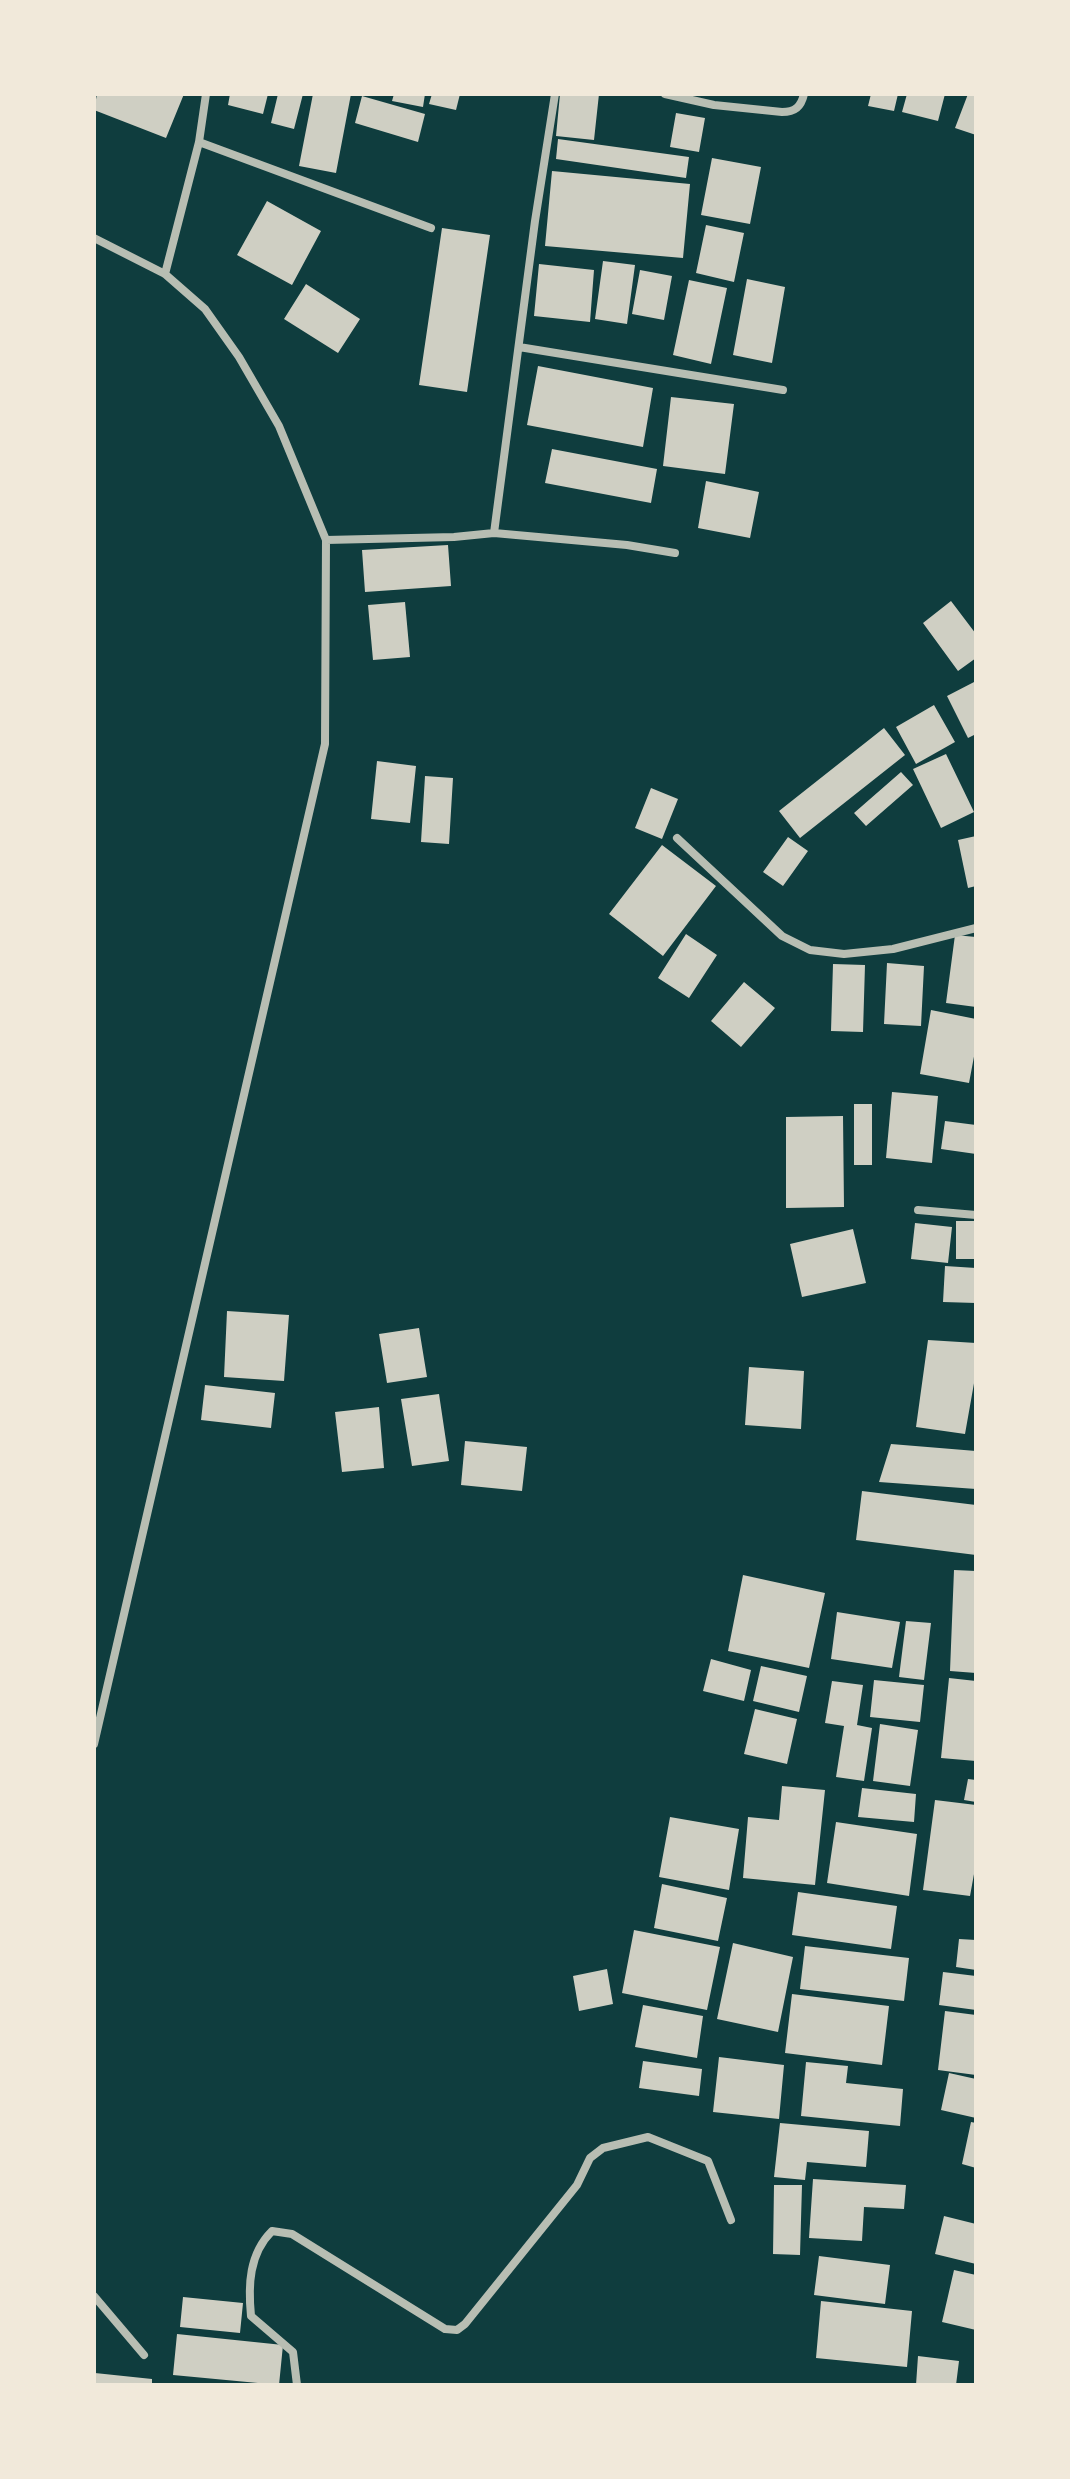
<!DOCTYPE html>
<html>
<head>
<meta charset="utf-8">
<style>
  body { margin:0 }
  #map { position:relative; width:1070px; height:2479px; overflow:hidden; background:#0f3d3e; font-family:Rubik,sans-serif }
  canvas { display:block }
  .frame { position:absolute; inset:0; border:96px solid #f1e9da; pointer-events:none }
</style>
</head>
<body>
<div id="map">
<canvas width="1070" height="2479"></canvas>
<div class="frame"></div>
</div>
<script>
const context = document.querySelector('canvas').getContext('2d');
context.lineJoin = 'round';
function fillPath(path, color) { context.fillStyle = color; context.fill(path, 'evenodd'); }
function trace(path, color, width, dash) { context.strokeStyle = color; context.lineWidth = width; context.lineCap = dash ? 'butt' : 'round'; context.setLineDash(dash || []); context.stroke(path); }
const building = new Path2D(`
  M97 94H184L166 138 94 110Z
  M230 94H268L263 114 228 105Z
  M278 94H303L294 129 271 123Z
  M313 94H351L336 173 299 166Z
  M394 94H425L423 107 392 101Z
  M432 94H460L456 110 429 104Z
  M560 94H599L594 140 556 136Z
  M871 94H898L894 111 868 106Z
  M907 94H945L938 121 902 112Z
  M968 94H976V135L955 128Z
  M362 96 425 114 418 142 355 123Z
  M676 113 705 118 699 152 670 147Z
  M558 139 689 157 686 178 556 159Z
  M712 158 761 167 750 224 701 215Z
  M552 171 690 184 683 258 545 246Z
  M267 201 321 231 292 285 237 255Z
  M706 225 744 233 734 282 696 273Z
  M442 228 490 235 467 392 419 385Z
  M603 261 635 265 627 324 595 319Z
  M539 264 594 270 590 322 534 316Z
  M640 270 672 276 664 320 632 314Z
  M747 279 785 287 772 363 733 355Z
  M689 280 727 288 711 364 673 355Z
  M306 284 360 319 338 353 284 319Z
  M538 366 653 388 643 447 527 425Z
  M671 397 734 404 725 474 663 466Z
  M552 449 657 469 651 503 545 483Z
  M706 481 759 492 750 538 698 528Z
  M448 545 451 586 365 592 362 550Z
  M951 601 976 634V658L958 671 923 623Z
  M405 602 410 657 373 660 368 605Z
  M976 681V734L968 738 947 696Z
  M934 705 955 742 916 764 896 727Z
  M884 728 905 755 800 838 779 811Z
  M946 754 974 812 941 828 913 769Z
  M377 761 416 766 410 823 371 819Z
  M901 772 913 785 866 826 854 813Z
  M425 776 453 778 449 844 421 842Z
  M651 788 678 799 662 839 635 828Z
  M976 836V886L968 888 958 840Z
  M788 837 808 851 783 886 763 872Z
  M662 845 716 886 663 956 609 914Z
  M686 934 717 955 689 998 658 978Z
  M955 935 976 937V1007L946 1003Z
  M887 963 924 966 921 1026 884 1024Z
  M833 964 865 965 863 1032 831 1031Z
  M744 982 775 1008 741 1047 711 1021Z
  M931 1010 976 1019V1046L969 1083 920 1074Z
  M892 1092 938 1096 932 1163 886 1158Z
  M854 1104H872V1165H854Z
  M843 1116 844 1207 786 1208V1117Z
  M945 1121 976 1125V1154L941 1149Z
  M956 1221H976V1259H956Z
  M915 1223 952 1227 948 1263 911 1259Z
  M853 1229 866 1283 802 1297 790 1244Z
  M945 1266 976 1268V1303L943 1302Z
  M227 1311 289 1315 284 1381 224 1377Z
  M419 1328 427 1377 387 1383 379 1334Z
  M928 1340 976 1343V1372L965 1434 916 1427Z
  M749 1367 804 1371 801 1429 745 1425Z
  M205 1385 275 1393 271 1428 201 1420Z
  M439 1394 449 1461 412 1466 401 1399Z
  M379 1407 384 1468 342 1472 335 1412Z
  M465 1441 527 1447 522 1491 461 1485Z
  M891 1444 976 1451V1489L879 1482Z
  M862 1491 976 1505V1555L856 1540Z
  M954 1570 976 1571V1673L950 1671Z
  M743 1575 825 1593 809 1668 728 1651Z
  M837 1612 900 1622 892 1668 831 1659Z
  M906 1621 931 1623 924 1680 899 1677Z
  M711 1659 751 1670 744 1701 703 1691Z
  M761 1666 807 1676 799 1712 753 1701Z
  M949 1678 976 1681V1761L941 1758Z
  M874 1680 924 1685 920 1722 870 1717Z
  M832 1681 863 1685 857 1725 872 1728 864 1781 836 1777 844 1726 825 1723Z
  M755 1709 797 1719 787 1764 744 1754Z
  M880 1724 918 1730 910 1786 873 1781Z
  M968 1779 976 1780V1802L964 1800Z
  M782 1786 825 1790 815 1885 743 1878 748 1817 779 1820Z
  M862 1788 916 1794 914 1822 858 1817Z
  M935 1800 976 1805V1863L970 1896 923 1890Z
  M670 1817 739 1829 729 1890 659 1877Z
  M836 1822 917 1834 909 1896 827 1883Z
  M662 1884 727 1898 718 1941 654 1928Z
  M798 1892 897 1906 891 1949 792 1935Z
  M634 1930 720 1947 707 2010 622 1993Z
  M959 1939 976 1940V1970L956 1967Z
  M733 1943 793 1957 778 2032 717 2019Z
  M805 1946 909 1958 904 2001 800 1989Z
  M607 1969 613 2004 579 2011 573 1976Z
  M943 1972 976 1976V2010L939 2005Z
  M792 1994 889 2006 882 2065 785 2053Z
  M643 2005 703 2016 697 2058 635 2047Z
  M945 2011 976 2015V2075L938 2070Z
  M719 2057 784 2065 779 2119 713 2112Z
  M643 2061 702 2069 699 2096 639 2088Z
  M806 2062 848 2066 846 2083 903 2089 900 2126 801 2116Z
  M949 2073 976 2079V2118L941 2110Z
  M971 2122 976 2123V2168L962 2164Z
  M780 2123 869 2131 866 2167 807 2162 805 2180 774 2177Z
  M813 2179 906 2185 904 2209 864 2207 862 2241 809 2238Z
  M774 2185H802L800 2255 773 2254Z
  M944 2216 976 2224V2264L935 2254Z
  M819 2256 890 2265 885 2304 814 2295Z
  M954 2270 976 2275V2330L942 2322Z
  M183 2297 243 2303 240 2333 180 2327Z
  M821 2301 912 2311 907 2367 816 2358Z
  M177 2334 283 2345 279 2385 173 2375Z
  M918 2356 959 2361 956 2385H916Z
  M95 2373 152 2379V2385H94Z`);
const minor = new Path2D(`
  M665 94 714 105 782 112C795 112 801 107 804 94
  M199 142 431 228
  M94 238 165 274 205 309 239 357 279 426 326 540 325 744 94 1744
  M165 274 199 142 206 94
  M519 347 783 390
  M494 533 627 545 675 553
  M326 540 454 537 494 533 535 221 555 94
  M677 838 782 936 810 950 844 954 893 949 976 928
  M918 1210 976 1215
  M94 2296 144 2355
  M297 2385 293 2352 251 2316C248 2285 249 2254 272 2231L292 2234 445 2329 457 2330 465 2324 577 2185 590 2158 603 2148 648 2137 708 2161 731 2220`);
fillPath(building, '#cfcfc3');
trace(minor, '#b8beb3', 8);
</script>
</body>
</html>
